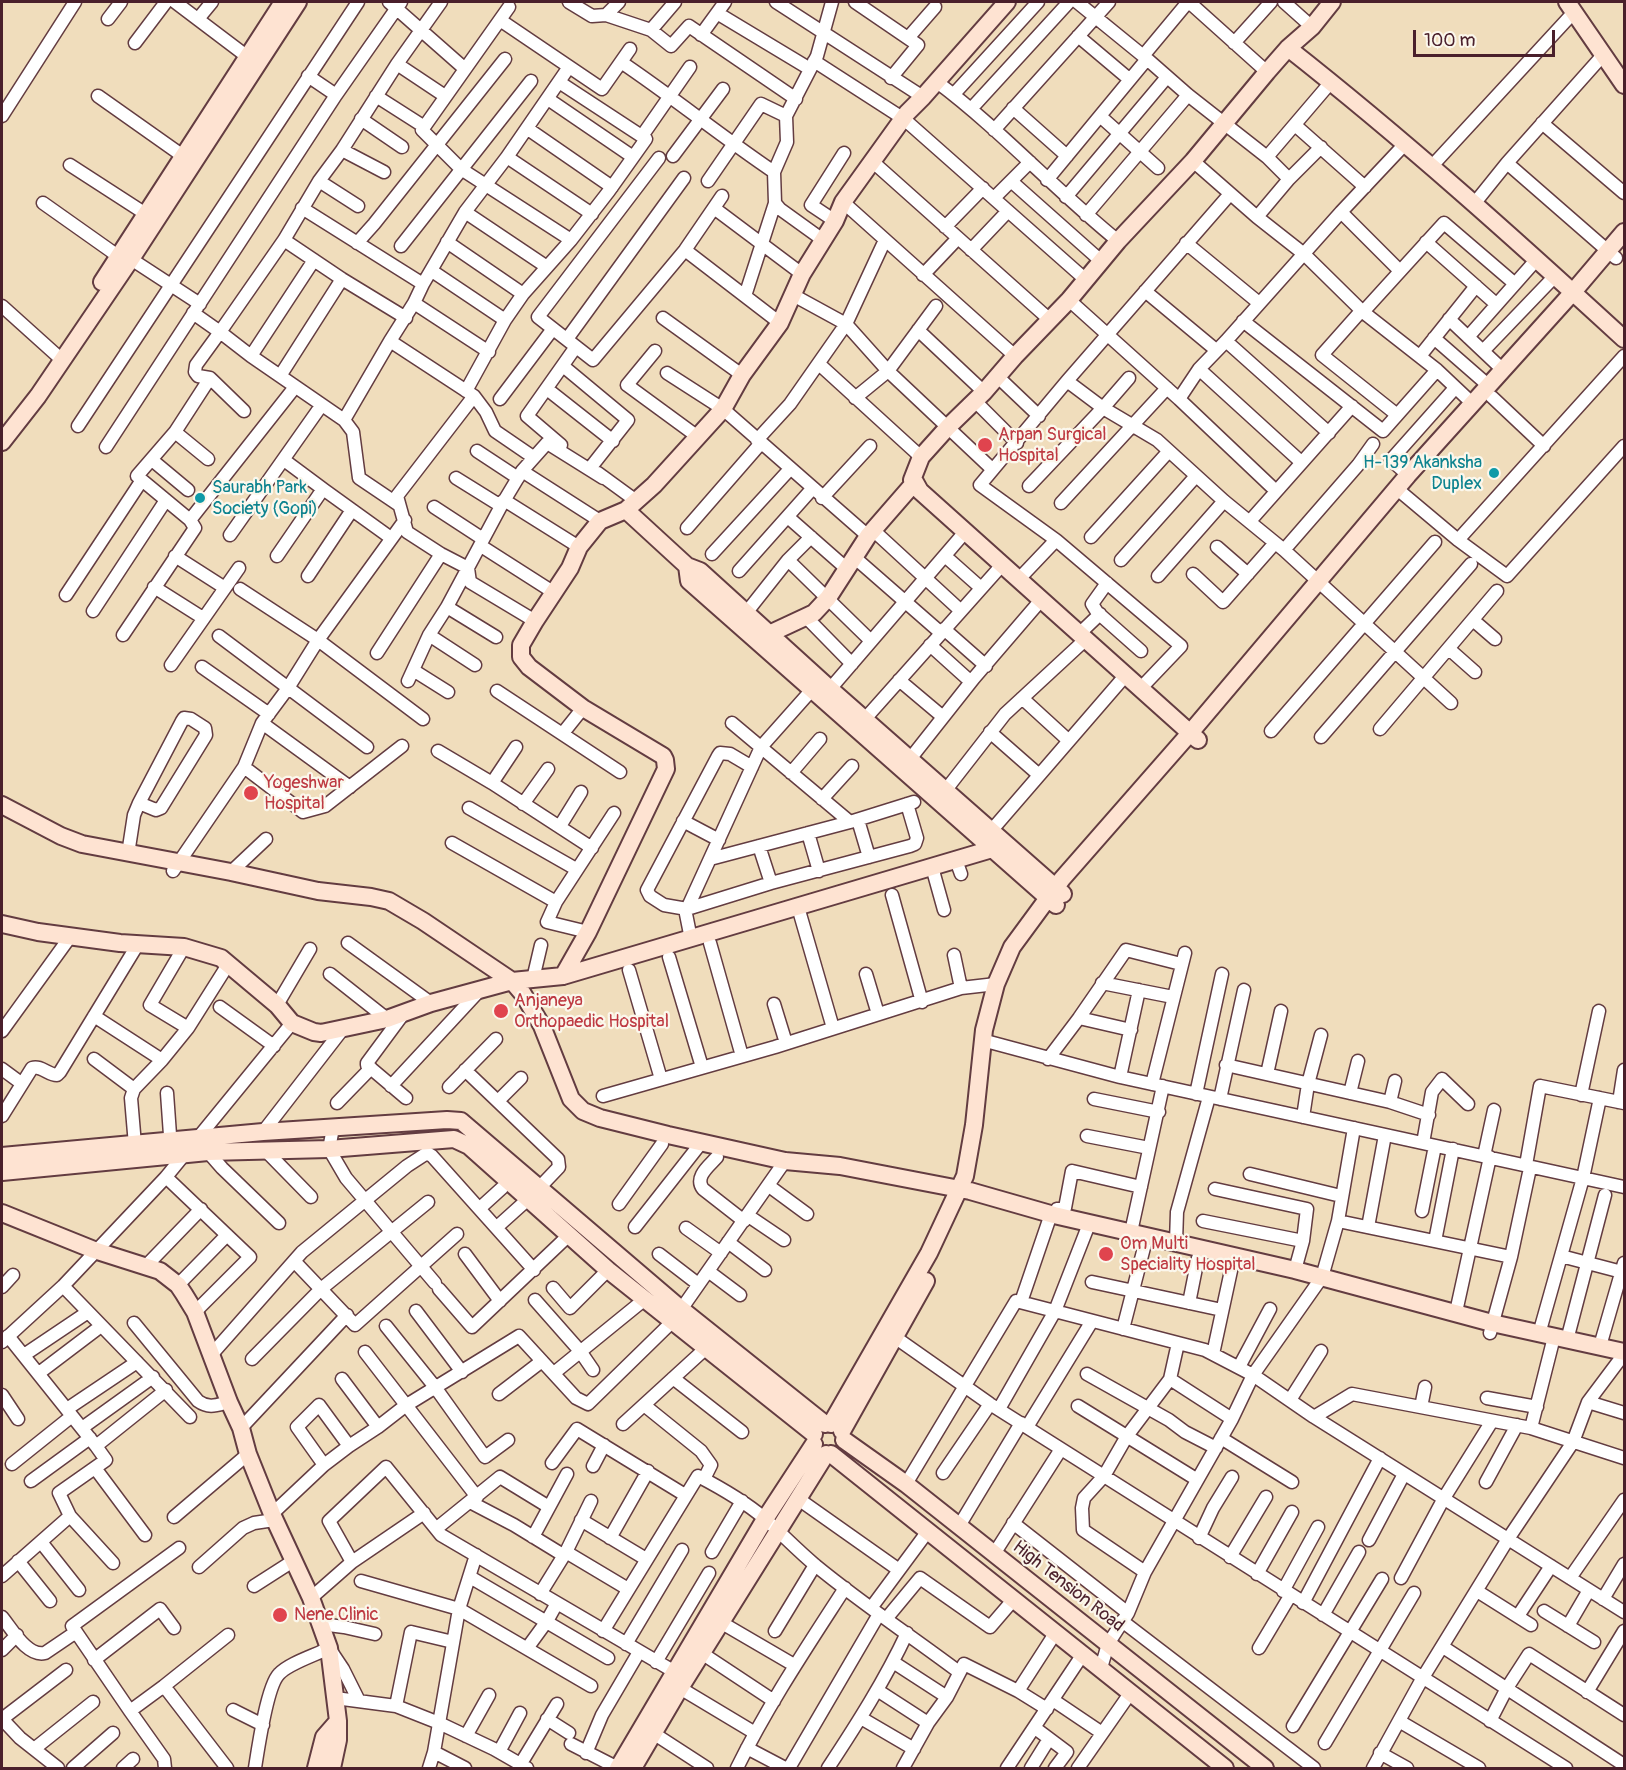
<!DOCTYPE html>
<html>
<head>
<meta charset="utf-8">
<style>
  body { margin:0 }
  #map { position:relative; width:1626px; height:1770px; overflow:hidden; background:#f0ddbc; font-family:Pangolin,sans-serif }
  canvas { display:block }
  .frame { position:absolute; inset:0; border:3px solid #4a1f2b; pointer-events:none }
  .scale { position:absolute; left:1413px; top:30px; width:142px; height:27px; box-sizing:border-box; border:3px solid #4a1f2b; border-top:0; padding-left:8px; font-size:18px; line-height:21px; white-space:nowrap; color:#4a1f2b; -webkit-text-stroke:4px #fbf7ec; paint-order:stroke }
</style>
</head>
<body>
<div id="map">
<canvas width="1626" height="1770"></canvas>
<div class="frame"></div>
<div class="scale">100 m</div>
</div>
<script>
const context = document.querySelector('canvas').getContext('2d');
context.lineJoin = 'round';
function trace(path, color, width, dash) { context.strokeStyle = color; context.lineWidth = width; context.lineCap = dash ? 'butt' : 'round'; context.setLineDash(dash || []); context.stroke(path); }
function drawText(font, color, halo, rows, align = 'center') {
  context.font = font + ' Pangolin,sans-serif'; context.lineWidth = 4.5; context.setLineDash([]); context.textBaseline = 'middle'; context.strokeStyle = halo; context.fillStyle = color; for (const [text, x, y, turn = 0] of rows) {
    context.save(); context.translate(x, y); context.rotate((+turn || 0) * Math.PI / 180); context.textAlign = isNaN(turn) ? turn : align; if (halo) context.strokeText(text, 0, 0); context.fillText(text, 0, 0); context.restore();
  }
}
const street = new Path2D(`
  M175 2 253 61
  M389 2 465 69
  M569 2 592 16 606 15 651 30
  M675 2 651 30 671 46 689 26 796 99
  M776 2 923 97
  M855 2 918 45 891 78
  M1077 2 1147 59 1188 95 1267 157 1289 179
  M1189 2 1267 72
  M1284 2 1312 27
  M509 7 422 130 461 169 571 240
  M717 13 810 69
  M606 15 619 2
  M108 19 121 2
  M198 19 212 2
  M500 20 602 89 630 49
  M701 35 725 2
  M1078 36 1129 79
  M908 38 935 7
  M135 43 166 2
  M1234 43 1271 2
  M1143 56 1188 2
  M814 61 904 119 1086 280
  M621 62C673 97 722 137 774 172L775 203 780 209 823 240
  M397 64 445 96
  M308 76 336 95
  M937 82C1001 130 1055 190 1118 241
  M954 94 1038 2
  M98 96 190 161
  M376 96 423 126
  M548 99 633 157
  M1013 108 1067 156
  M971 109 1069 2
  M2 116 75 2
  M786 116 817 56 832 2
  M1100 116 1158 168
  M361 119 402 147
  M1542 123 1624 193
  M1295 125 1365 187
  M528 129 612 187
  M994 130 1109 2
  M642 136 690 67
  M342 150 384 172
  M673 156 723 89
  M507 157 592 214
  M1267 157 1331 82
  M659 158 538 317 593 360 685 250 722 196
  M1193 161 1257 217 1304 254 1363 312 1437 370 1472 403
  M873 162 1050 320
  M1507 163 1616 258
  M70 165 152 218
  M1432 166 1574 12
  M1047 180 1147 59
  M319 181 358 206
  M708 181 761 104 786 116 787 142 774 172
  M1011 181 1101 261
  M1066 197 1167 77
  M994 198 1030 162
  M843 202 1015 356
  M43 203 125 261
  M1474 204 1507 163 1604 54
  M302 208 423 284
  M714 208 802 274
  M465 212 547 267
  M1341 212 1400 271
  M1086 215 1188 95
  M1257 217 1289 179 1321 147
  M835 221 811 205 844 153
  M945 227 983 188
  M284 240 342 279 406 318
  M447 242 523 294
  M1426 242 1496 304
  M357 243 374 224 505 59
  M1186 243 1259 303
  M401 246 531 81
  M685 250 780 323
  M971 250 1008 211
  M131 259 200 304
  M432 271 505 320
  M923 275 958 238
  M1145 291 1216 350
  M793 295 846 324 888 371 992 469
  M745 296 775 203
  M1069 300 1179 399 1199 369 1226 341 1341 212 1404 145
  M414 303 489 352
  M2 306 62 360
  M1362 310 1322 355 1396 414
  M1363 312 1444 223 1514 283
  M193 313 220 332 196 365 195 372 198 376 210 378 244 411
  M663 318 742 375
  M1449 319 1503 370
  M1243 321 1383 431 1437 370
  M918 330 984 392
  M1468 337 1537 259
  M1434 338 1489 386
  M567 339 684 178
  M1226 341 1329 433
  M655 351 627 385 698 437
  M1483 351 1556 275
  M251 356 314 260
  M1420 356 1476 286
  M819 364 921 457
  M563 366 628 420 591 467
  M1199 369 1301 462
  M667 373 723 409 868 536
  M280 376 342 279
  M998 377 1039 416
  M1067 381 1103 408 1157 440 1224 501 1284 550 1451 703
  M547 389 613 441
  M466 391 505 320 523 294 571 240 609 191 646 139 559 82
  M474 396 397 496 407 532 441 554 468 568 470 582 535 621
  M1492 397 1544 446
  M855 398 888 371 936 306
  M500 399 552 330
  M1179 399 1276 491
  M975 401 1017 443
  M344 420 390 341
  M78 426 358 2
  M175 432 208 459
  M757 440 790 404 846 324 885 240
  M561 445 527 416 575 348
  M106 447 336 95 401 2
  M477 451 518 478
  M533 457 495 431 486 412 474 396 390 341 414 303 423 284 465 212 507 157 569 67
  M152 460 188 490
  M284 460 323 489
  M522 471 600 521
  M598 473 635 500
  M1408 475 1391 460 1455 388
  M456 478 501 506
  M1029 486 1103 408 1129 378
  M1396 488 1458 540 1507 576 1624 446
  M822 498 870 446
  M504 500 579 547
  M1061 503 1167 388
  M399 505 359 478 353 432 344 420 251 356 220 332 284 240 319 181 342 150 397 64 441 2
  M434 507 483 539
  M789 518 847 569
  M190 520 137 476 175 432 210 378
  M1250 521 1352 406
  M687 528 761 443
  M873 530 961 611
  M230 535 321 406
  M1091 537 1169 451
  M1458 540 1624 356
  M481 546 553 592
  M1217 547 1248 574
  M1284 550 1358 465 1373 444
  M712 554 790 469
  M175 556 225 588
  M277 556 323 489 391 538
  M945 556 981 588
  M854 557 941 633
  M788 560 871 641
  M1121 560 1196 476
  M739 571 812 489
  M1193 574 1223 602 1275 543
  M308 576 352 510
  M1158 576 1224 501
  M1018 580 1056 540
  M1107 583 1092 604 1097 612 1141 651
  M154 587 203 618
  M240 589 318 640 423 719
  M66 595 142 480
  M447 607 496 637
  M93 611 166 500
  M746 613 788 560 811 537
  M806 617 852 664
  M1473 620 1495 639
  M944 629 986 666
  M1079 634 1100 614
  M123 635 195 528 190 520 295 387
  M429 635 475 665
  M219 636 367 747
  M930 645 971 682
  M1449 649 1475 672
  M377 653 441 554
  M171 665 239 568
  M202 667 269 714
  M413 670 448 692
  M899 680 943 717
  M408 681 429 635 447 607 501 506 522 471 547 443 603 478
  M830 689 965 532
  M1140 689 1181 646 1056 540 980 485 1067 381 1230 194
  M497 691 620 772
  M1022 698 1069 741
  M864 720 1002 565
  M262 723 350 787
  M732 723 850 822
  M1380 729 1497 591
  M1271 731 1435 542
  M990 732 1039 775
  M563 733 583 708
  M1321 737 1471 564
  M516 747 492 783 592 848
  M438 751 492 783
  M910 759 974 678 1041 600
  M244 767 303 812 325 806 402 746
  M752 767 730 754 720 753 718 756 647 890 650 896 664 905 687 909 771 883 910 846 915 844 917 838 907 804
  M791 773 820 739
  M945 791 1005 714 1085 640
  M822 799 852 766
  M523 804 548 769
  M469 808 576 869
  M858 820 869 857
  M683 821 719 840
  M560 826 581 792
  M991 831 1125 676
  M808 833 819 871
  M452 843 556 902
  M759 846 771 883
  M128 854 134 815 139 803 182 721 184 718 191 719 205 728 206 735 161 808 156 810 139 803
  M710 859 850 822 914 802
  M956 860 961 874
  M932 867 944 910
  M173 871 244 767 262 723 288 688 318 640 405 520
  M231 872 266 839
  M892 895 922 1002
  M798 907 833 1028
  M588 932 547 922 556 902 614 813
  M691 939 686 914 687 909 761 747 817 684
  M348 943 431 1003
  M710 943 742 1056
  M184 947 150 1005 188 1028 229 963
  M954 955 961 988
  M669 957 702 1067
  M629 970 661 1079
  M330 974 387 1019
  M866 974 878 1014
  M533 979 541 945
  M1102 983 1173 997
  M774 1004 786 1043
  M277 1005 310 949
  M220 1007 274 1046
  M404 1013 367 1063V1065L406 1098
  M94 1016 162 1060
  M1079 1018 1131 1030
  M2 1031 70 937
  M982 1040 1120 1077 1624 1187
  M94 1059 134 1089
  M1048 1059 1079 1018 1126 950 1181 964
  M1226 1065 1390 1102 1429 1115
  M2 1069 21 1083
  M465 1070 558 1159 559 1167 539 1188
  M1267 1074 1281 1011
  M1120 1077 1139 990
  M1152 1084 1185 953
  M391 1086 480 990
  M449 1087 496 1039
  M167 1093 171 1149
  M1350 1093 1358 1061
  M1196 1094 1222 974
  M1581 1095 1599 1011
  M603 1096 775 1047 961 988 996 984
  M1094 1099 1159 1112
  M1220 1099 1244 990
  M498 1101 521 1078
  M1390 1102 1395 1081
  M1619 1102 1624 1070
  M337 1103 371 1068
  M2 1116 32 1068C41 1065 48 1075 57 1075L60 1072 138 944
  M1303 1117 1308 1084 1321 1035
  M333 1128 329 1149 346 1178 435 1283
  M263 1132 342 1030
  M1087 1136 1149 1148
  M1423 1143 1432 1092 1442 1079 1468 1104
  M135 1145 131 1098 134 1089 162 1060 188 1028
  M266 1151 311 1197
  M208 1152 222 1168 279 1223
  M1484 1156 1494 1110
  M717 1157C709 1166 694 1177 703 1189L744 1221
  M1526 1165 1540 1086 1624 1103
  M1250 1174 1341 1196
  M166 1177 250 1257 195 1312
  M769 1186 807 1214
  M1215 1189 1307 1209 1303 1241 1295 1270
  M619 1204 662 1144
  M480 1208 502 1188
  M1422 1211 1435 1146
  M747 1215 784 1240
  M1054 1215 1057 1209 1065 1208 1072 1171 1141 1187
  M1203 1221 1303 1241
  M1338 1221 1511 1257
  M497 1227 527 1200
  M635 1227 701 1143
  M1368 1227 1385 1135
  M686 1228 721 1253
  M1131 1232 1163 1086
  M1435 1241 1453 1149
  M728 1242 765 1270
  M1176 1242 1177 1212 1209 1097
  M465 1254 500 1301
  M659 1254 698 1284
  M1561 1256 1622 1272
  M295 1262 355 1325 457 1234
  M145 1267 201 1209
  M708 1271 740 1295
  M1092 1282 1222 1310
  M178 1285 227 1235
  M63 1286 190 1417
  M2 1287 13 1275
  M553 1288 570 1308 608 1270
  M439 1289 472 1327 568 1236
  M535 1300 580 1351 593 1370
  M1021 1302 1051 1214
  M1189 1303 1198 1258
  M416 1311 462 1372
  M1456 1312 1490 1157
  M134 1323 198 1401C209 1409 217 1405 229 1402
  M386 1326 435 1387 485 1457 508 1440
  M1123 1329 1147 1236
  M889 1333 990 1404 1566 1768
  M1490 1333 1511 1257 1530 1168
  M1539 1334 1583 1178 1600 1098
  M8 1336 96 1446
  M1567 1340 1605 1195
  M2 1342 63 1286 166 1177 292 1023
  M1600 1346 1624 1263
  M365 1352 477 1497
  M212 1354 302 1252 407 1166 427 1153 432 1156 534 1270
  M1213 1354 1232 1266
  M24 1355 88 1312
  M252 1359 321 1289 428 1202
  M1239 1367 1270 1309
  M39 1373 101 1326
  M554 1373 645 1299
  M1087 1374 1169 1420 1185 1432 1216 1448
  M673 1378 742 1432
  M342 1379 378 1427
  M1170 1379 1178 1343
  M499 1394 542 1361
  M2 1395 18 1419
  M1487 1398 1537 1407
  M1290 1400 1321 1351
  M1588 1402 1624 1413
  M644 1405 701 1451 711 1465 704 1479
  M1078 1406 1196 1479
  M1421 1407 1425 1387
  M67 1409 137 1362
  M999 1409 1055 1311 1089 1224
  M1314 1417 1352 1394 1531 1428 1624 1458
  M623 1424 705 1349
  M1027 1427 1092 1321
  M82 1428 153 1377
  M241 1428 347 1315
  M1531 1428 1554 1337
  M1221 1438 1292 1482
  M552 1463 577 1429 685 1495
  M12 1464 72 1416
  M324 1465 297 1427 319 1405 349 1446
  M593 1466 604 1445
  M95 1468 145 1535
  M943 1473 990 1404
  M31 1481 90 1438
  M1486 1482 1517 1425
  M906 1484 1016 1301 1205 1350 1253 1375 1314 1417 1624 1612
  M797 1498 899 1570
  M470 1502 514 1525 563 1555
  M272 1514 324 1465 349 1446 378 1427 405 1406 519 1336 576 1398 588 1404 673 1321 785 1161
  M70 1516 113 1563
  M174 1517 248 1454
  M581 1520 646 1559
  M1013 1523 1128 1613
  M959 1526 1021 1423
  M437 1528 500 1477 549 1507
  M533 1537 567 1474
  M610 1538 648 1471
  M1199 1538 1213 1508 1232 1477
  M1369 1540 1404 1474
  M41 1542 79 1590
  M566 1552 628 1589
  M712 1552 742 1501
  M994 1554 1061 1449
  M1230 1557 1266 1497
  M18 1561 50 1601
  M352 1562 329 1521 386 1467 441 1535 680 1675
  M199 1567 243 1528 254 1523 274 1520
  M1145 1572 1083 1530 1082 1508 1084 1498 1104 1476 1127 1436 1170 1379 1232 1419
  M1257 1574 1292 1512
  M2 1576 70 1516 59 1493 106 1460 96 1446 166 1390
  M470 1577 608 1658
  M1401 1578 1444 1498 1492 1421
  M1570 1578 1624 1500
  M361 1581 459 1609 591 1686
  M254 1586 293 1561
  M1283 1591 1318 1527
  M1477 1591 1531 1625
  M540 1594 566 1552 591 1501
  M311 1598 352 1562 424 1513
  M1603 1599 1624 1564
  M1303 1603 1380 1458
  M871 1608 928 1531
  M1544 1611 1594 1642
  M1323 1615 1359 1552
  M1518 1616 1551 1566
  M2 1617C12 1629 27 1657 45 1653L76 1632
  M886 1619 920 1578 990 1627 1014 1599
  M1122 1621 1314 1768
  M722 1623 794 1665
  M321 1624 344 1627 375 1634
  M1568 1626 1589 1590
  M603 1631 698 1476C721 1488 744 1501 764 1518 781 1533 797 1550 815 1565 861 1603 911 1636 959 1672
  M775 1631 815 1565
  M626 1644 682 1550
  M528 1647 547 1621 557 1603
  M1443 1647 1624 1765
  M1259 1648 1290 1596
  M2 1650 17 1635
  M703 1654 774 1701
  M94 1660 160 1609 174 1628
  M656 1662 709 1573
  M893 1662 947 1697
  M1101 1668 1108 1644 1128 1613 1145 1572 1232 1419 1253 1375 1322 1277 1338 1221 1354 1128
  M164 1686 228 1635
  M680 1688 755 1733
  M877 1690 928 1723
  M1018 1691 1056 1632
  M1587 1692 1624 1631
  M335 1698 396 1706 439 1723 494 1749 527 1768
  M1053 1700 1102 1733
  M396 1706 411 1632 453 1642
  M233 1710 263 1725
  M130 1711 164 1686 227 1768
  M861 1718 914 1749
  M2 1719 66 1670
  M2 1719 20 1738 58 1768
  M547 1719 569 1733
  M1399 1721 1479 1768
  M1490 1721 1507 1688 1529 1654 1624 1715
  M1293 1726 1382 1579
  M1035 1728 1067 1752 1055 1768
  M653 1733 707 1768
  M466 1736 489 1695
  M1325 1743 1414 1593
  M571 1744 618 1768
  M747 1748 785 1768
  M34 1749 93 1702
  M434 1752 465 1768
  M499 1752 520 1713
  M586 1753 602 1715 639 1652
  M1380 1753 1407 1768
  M520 1765 557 1704
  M73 1768 113 1733
  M123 1768 133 1759
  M165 1768 164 1759 130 1711 72 1626 179 1548
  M255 1768C258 1749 267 1686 279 1674 289 1663 316 1655 329 1648L343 1669 359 1701
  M429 1768 434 1752 459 1609 476 1555
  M737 1768C768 1705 807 1647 845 1588
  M789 1768 879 1614
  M828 1768C857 1724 885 1680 907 1633
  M903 1768 928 1723 947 1697 964 1664 1018 1691 1047 1709
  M1007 1768 1083 1654
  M1031 1768 1049 1739
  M1078 1768 1131 1692
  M1373 1768 1422 1679 1508 1539 1573 1442 1588 1402 1624 1354`);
const secondary = new Path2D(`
  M1567 2 1624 85
  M1288 48C1405 140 1515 239 1624 339
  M102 282 283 2
  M2 442 38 396 131 259 298 2
  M915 482 920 491 1198 740
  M626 510 687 566 700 571 830 689 1063 894
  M687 566 689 581 1056 905
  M769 634 814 613 828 598 868 536 915 482 912 480 921 457 948 427 984 392 1015 356 1069 300 1118 241 1193 161 1267 72 1288 48 1312 27 1332 2
  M2 805 61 836 82 844 231 872 318 891 371 897 389 901 423 921 512 981 523 994 542 1026 571 1099 583 1111 600 1118 668 1135 785 1161 840 1166 970 1191 1054 1215 1295 1270 1492 1323 1624 1352
  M2 924 38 932 120 943 184 947 221 958 277 1005 292 1023 314 1032 321 1033 387 1019 431 1003 512 981 563 976 992 849 1004 843
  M563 976 588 932 666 769 665 760 663 756 583 708 529 667 521 657V645L535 621 570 568 579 547 600 521 626 510 654 485 723 409 742 375 780 323 802 274 835 221 843 202 907 113 923 97 1007 2
  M2 1156 263 1132 447 1120 461 1121 681 1309 825 1424
  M2 1172 208 1152 329 1149 454 1139 469 1146 608 1270 814 1434
  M2 1213 94 1250 160 1271 178 1285 184 1294 195 1312 229 1402 241 1428 248 1454 272 1514 311 1598 329 1648 338 1721V1740L332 1768
  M831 1424 929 1253 965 1176 974 1125 984 1030 996 984 1012 947 1062 879 1190 733 1408 475 1573 292 1624 232
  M842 1431 926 1281
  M844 1440 906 1484 1265 1768
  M831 1454 1225 1768
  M316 1768 324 1737 338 1721
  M618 1768 765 1519 814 1444
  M633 1768 680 1688 826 1454`);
const markers = [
  [985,445,8,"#e0444e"],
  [1494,473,6,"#0f9aa8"],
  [200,498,6,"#0f9aa8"],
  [251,793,8,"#e0444e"],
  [501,1011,8,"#e0444e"],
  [1106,1254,8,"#e0444e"],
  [280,1615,8,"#e0444e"]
];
const healthNames = [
  ["Arpan Surgical",998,435],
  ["Hospital",998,456],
  ["Yogeshwar",264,783],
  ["Hospital",264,804],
  ["Anjaneya",514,1001],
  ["Orthopaedic Hospital",514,1022],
  ["Om Multi",1120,1244],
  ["Speciality Hospital",1120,1265],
  ["Nene Clinic",294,1615]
];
const cultureNames = [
  ["H-139 Akanksha",1482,463],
  ["Duplex",1482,484],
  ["Saurabh Park",212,488,"left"],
  ["Society (Gopi)",212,509,"left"]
];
const streetNames = [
  ["High Tension Road",1068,1587,38]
];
trace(street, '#633c41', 15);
trace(secondary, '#633c41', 20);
trace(street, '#fff', 12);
trace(secondary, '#fee3d2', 16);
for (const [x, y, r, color] of markers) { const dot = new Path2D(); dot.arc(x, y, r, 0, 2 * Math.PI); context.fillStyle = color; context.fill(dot); trace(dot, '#fbf7ec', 2); }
drawText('18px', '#be3a42', '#fbf7ec', healthNames, 'left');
drawText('18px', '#0d838f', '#fbf7ec', cultureNames, 'right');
drawText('18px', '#4a1f2b', '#fbf7ec', streetNames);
</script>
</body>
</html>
